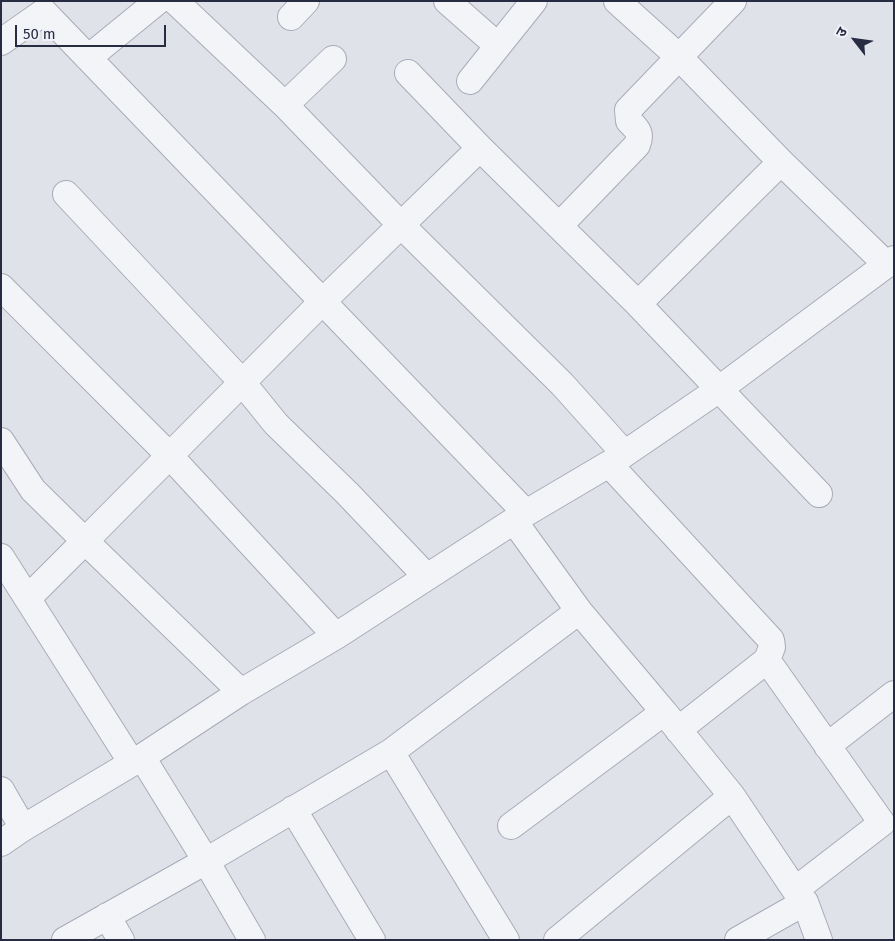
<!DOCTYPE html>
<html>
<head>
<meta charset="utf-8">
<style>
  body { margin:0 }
  #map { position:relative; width:895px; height:941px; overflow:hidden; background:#e0e2ea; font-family:"Fira Sans","Noto Sans Devanagari",sans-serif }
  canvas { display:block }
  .frame { position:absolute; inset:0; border:2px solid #272c43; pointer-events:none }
  .north { position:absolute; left:830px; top:15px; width:50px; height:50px; -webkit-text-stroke:4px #f0f1f7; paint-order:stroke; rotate:300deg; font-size:14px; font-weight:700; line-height:20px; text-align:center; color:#272c43 }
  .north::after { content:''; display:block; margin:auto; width:18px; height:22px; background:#272c43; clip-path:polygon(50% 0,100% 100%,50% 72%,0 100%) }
  .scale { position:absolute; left:15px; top:25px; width:151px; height:22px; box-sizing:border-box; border:2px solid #272c43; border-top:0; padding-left:6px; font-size:15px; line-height:18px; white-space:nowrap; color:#272c43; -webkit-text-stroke:4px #f0f1f7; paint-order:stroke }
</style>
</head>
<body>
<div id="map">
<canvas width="895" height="941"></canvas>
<div class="frame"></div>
<div class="north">उ</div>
<div class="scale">50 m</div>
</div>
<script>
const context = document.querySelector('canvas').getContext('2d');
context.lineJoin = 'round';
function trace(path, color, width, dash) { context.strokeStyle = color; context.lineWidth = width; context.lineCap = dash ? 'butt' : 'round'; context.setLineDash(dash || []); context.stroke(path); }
const minor = new Path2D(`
  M175 1 285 105 401 225 562 384 624 453
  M447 1 498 46
  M733 1 679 57 781 162 887 265
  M291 17 306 1
  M1 42 44 12 526 513 336 636 241 692 142 757 23 828 1 843
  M88 58 158 1
  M408 73 480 148
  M470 81 534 1
  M285 105 333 59
  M66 194 242 382 276 424 347 493 427 577
  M559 226 637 145C642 133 637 129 629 121L628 110 679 57 617 1
  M1 287 169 455 336 636
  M638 304 781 162
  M1 441 33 490 85 541 28 598
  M611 463 718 390 894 259
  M526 513 609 464 771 640 772 647 767 660 678 730
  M1 557 132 763
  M767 660 882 823 795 890
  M241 692 85 541 322 302 480 148 638 304 819 494
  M827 746 894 694
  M391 752 506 940
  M1 790 23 828
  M732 796 795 890 805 902 738 940
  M293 809 372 940
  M511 826 664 712 579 611
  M805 902 819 940
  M107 916 121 940
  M65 940 206 861 142 757
  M252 940 206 861 391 752 579 611 514 521
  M557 940 732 796 664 712`);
trace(minor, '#a8abb8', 28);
trace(minor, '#f3f4f8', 26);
</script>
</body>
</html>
